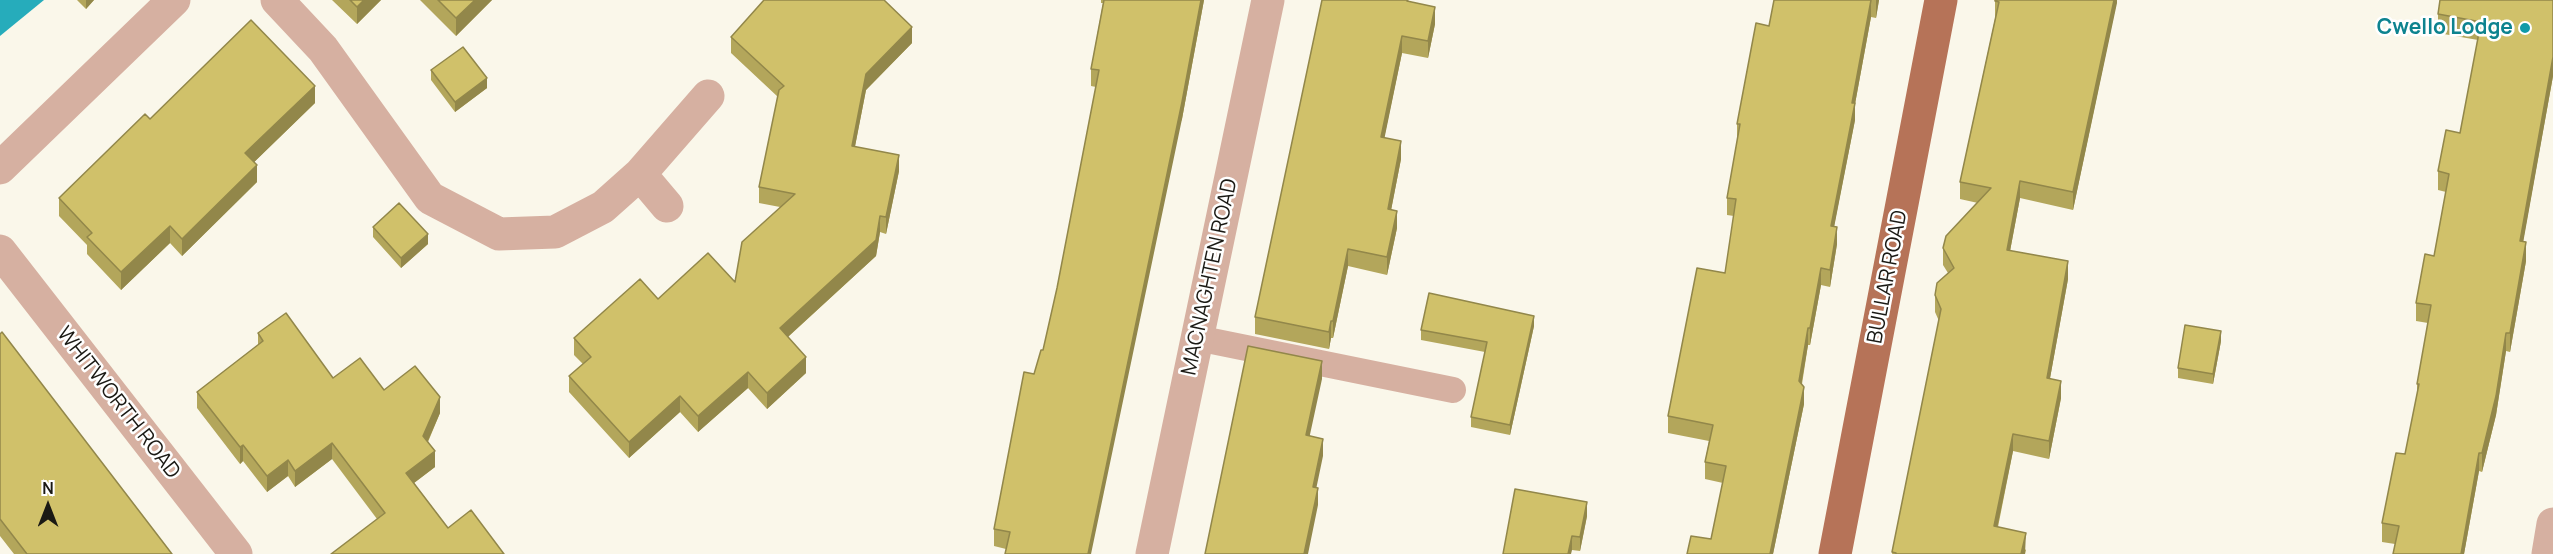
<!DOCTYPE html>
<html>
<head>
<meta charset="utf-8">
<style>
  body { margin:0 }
  #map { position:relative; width:2553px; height:554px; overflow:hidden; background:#faf7ea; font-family:Manrope,sans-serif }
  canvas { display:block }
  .north { position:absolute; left:18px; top:476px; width:60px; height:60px; -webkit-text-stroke:4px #fff; paint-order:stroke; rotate:0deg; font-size:16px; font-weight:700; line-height:24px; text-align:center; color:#1a1914 }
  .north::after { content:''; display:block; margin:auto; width:21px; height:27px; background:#1a1914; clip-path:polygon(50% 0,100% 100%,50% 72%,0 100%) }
</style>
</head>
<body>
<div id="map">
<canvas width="2553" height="554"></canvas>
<div class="north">N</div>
</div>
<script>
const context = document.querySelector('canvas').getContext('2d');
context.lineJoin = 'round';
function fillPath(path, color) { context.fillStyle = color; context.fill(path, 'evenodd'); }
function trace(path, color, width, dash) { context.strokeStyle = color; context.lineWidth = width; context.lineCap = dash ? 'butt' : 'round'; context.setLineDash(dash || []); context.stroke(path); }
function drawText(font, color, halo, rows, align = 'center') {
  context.font = font + ' Manrope,sans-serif'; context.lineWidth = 5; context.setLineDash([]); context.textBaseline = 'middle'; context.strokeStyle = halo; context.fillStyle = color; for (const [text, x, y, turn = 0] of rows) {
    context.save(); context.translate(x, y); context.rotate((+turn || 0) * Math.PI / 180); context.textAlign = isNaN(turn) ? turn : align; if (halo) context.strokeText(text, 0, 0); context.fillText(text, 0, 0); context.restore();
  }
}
const water = new Path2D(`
  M0 0H44L0 36Z`);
const service = new Path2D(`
  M1197 338 1453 390`);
const minor = new Path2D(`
  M277 0 323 49 430 198 499 234 555 232 603 207 640 174 708 96
  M0 168 174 0
  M640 174 667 206
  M0 251 236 554
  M1152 554 1268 0
  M2548 554 2553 524`);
const primary = new Path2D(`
  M1835 554 1941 0`);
const wall = new Path2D(`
  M77 0H94L86 9Z
  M332 0H381L357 24Z
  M420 0H492L456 36Z
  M1101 0H1204L1182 119 1006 549 994 546V529L1034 374 1043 350 1057 288 1096 87 1091 86V69L1103 3H1101Z
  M1774 0H1879L1876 18 1871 17 1855 104V120L1834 226 1837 244 1830 287 1821 285 1810 345H1808L1802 384 1804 404 1773 554H1687L1711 539 1723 483 1705 479V462L1709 441 1668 433V416L1725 273 1734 216 1727 215V198L1737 141V124L1769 26Z
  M1995 0H2117L2073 210 2020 198 2010 251 2068 279 2050 378 2061 398 2049 459 2013 451 1998 527 2026 550 2025 554H1892L1939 321 1935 312V295L1948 273 1943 265V248L1978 203 1960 199V182L1995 19Z
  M2553 0V76L2523 241 2526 261 2510 352 2506 351 2496 415 2482 472 2479 471 2464 554H2393L2395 544 2382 542V523L2405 454 2417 394V384L2428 323 2416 321V303L2434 256 2446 192 2438 190V171L2460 133 2478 40 2438 33V14Z
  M1411 2 1435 24 1428 58 1402 53 1384 138 1401 159 1391 210 1397 228 1387 275 1348 266 1333 338H1331L1329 349 1255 334V317Z
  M731 37 912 43 866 90 855 146 899 171 886 234 880 232 876 256 788 337 806 373 767 409 748 388 698 432 680 412 629 458 569 392V376L583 364 574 355V338L658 299 735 282 780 207 759 203V187L778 97 731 53Z
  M431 70 487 88 455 112 431 80Z
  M315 103 254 162 257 182 182 256 170 243 121 290 87 254V245L59 216V198L150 119Z
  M373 227 428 244 401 268 373 237Z
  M1534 326 1510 435 1471 427V417L1485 352 1421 340V330Z
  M258 333 333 378 384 390 440 413 428 442 435 467 414 483 448 528 504 554 377 519 332 459 295 487 288 476 267 492 243 461 240 464 197 408V392L258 345Z
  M0 334 172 554H14L0 536Z
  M2221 341 2213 384 2178 378V368Z
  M1515 489 1587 516 1580 551 1572 550Z`);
const shadedWall = new Path2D(`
  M86 0H94L86 9Z
  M364 0H381L357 24V7Z
  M475 0H492L456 36V18Z
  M1201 0H1204L1182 119 1091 554H1088Z
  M1871 0V17L1855 104V120L1831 243V226L1852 103Z
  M1876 0H1879L1876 18Z
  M2114 0H2117V3L2073 210V192Z
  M1435 7V24L1428 58V41Z
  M912 27V43L866 90 852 162V146L866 74Z
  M1402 36V53L1381 155V137Z
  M2553 57V76L2520 260V241Z
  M487 78V88L455 112V102Z
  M315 86V103L245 171V153Z
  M1401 141V159L1388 226V209Z
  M899 155V171L886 234V217Z
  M257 165V182L182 256V239Z
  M2020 181V198L2007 267V250Z
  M1397 211V228L1387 275V257Z
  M880 216V232L876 256 780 344V328Z
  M170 226V243L121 290V272Z
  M1837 227V244L1830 287V270Z
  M428 234V244L401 268V258Z
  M2526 242V261L2510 352V333Z
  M1348 249V266L1333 338V321Z
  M2068 261V279L2047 395V378Z
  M1821 268V285L1810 345V328Z
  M1534 316V326L1510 435V425Z
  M1331 321V338L1329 349V332Z
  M1808 328V345L1799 398V381Z
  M2221 331V341L2213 384V374Z
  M2506 333V351L2496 415 2482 472V453Z
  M806 357V373L767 409V393Z
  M1322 361V379L1306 453V435Z
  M748 372V388L698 432V416Z
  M2061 381V398L2049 459V441Z
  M1804 387V404L1773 554H1770Z
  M680 396V412L629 458V442Z
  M440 397V413L423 452V436Z
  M2013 434V451L1994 543V526Z
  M1323 439V456L1313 504V487Z
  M332 443V459L295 487V471Z
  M243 445V461L240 464V447Z
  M435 451V467L406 489V473Z
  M2479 453V471L2464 554H2461Z
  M288 460V476L267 492V476Z
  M1318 488V505L1308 554H1304Z
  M1587 502V516L1580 551V537Z
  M2026 533 2025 554H2021Z
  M1572 536V550L1571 554H1568Z`);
const building = new Path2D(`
  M350 0H364L357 7Z
  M438 0H475L456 18Z
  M764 0H884L912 27 866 74 852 146 899 155 886 217 880 216 876 240 780 328 806 357 767 393 748 372 698 416 680 396 629 442 569 376 591 357 574 338 640 279 658 299 708 253 735 282 742 242 795 194 759 187 779 90 784 86 731 37Z
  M1104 0H1201L1182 102 1088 554H1005L1010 532 994 529 1024 372 1034 374 1041 350H1043L1057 288 1099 70 1091 69Z
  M1322 0H1408L1407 1 1435 7 1428 41 1402 36 1381 137 1401 141 1388 209 1397 211 1387 257 1348 249 1333 321H1331L1329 332 1255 317Z
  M1774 0H1871L1852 103H1855L1831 226 1837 227 1830 270 1821 268 1810 328H1808L1799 381 1804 387 1770 554H1687L1691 536 1711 539 1726 466 1705 462 1713 425 1668 416 1697 268 1725 273 1736 199 1727 198 1740 124H1737L1756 23 1769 26Z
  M1995 0H2114L2073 192 2020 181 2007 250 2068 261 2047 378 2061 381 2049 441 2013 434 1994 526 2026 533 2021 554H1896V553L1892 552 1941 309 1935 295 1937 283 1954 268 1943 248 1946 236 1991 188 1960 182 1999 2 1995 1Z
  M2440 0H2553V57L2520 241 2526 242 2510 333H2506L2496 396 2482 453H2479L2461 554H2393L2399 526 2382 523 2396 453 2405 454 2419 384H2417L2431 305 2416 303 2425 254 2434 256 2449 174 2438 171 2446 130 2460 133 2481 22 2438 14Z
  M251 20 315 86 245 153 257 165 182 239 170 226 121 272 87 237 92 233 59 198 145 114 150 119Z
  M463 47 487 78 455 102 431 70Z
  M399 203 428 234 401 258 373 227Z
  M1429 293 1534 316 1510 425 1471 417 1487 342 1421 330Z
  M286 313 333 378 360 358 384 390 415 366 440 397 423 436 435 451 406 473 448 528 471 510 504 554H331L385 513 332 443 295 471 288 460 267 476 243 445 240 447 197 392 263 341 258 333Z
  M2185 325 2221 331 2213 374 2178 368Z
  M2 332 172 554H27L0 519V334Z
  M1248 346 1322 361 1306 435 1323 439 1313 487 1318 488 1304 554H1205Z
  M1515 489 1587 502 1580 537 1572 536 1568 554H1503Z`);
const markers = [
  [2525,28,6,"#0f9aa8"]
];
const cultureNames = [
  ["Cwello Lodge",2513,28]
];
const streetNames = [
  ["MACNAGHTEN ROAD",1210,277,-78],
  ["BULLAR ROAD",1888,277,-79],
  ["WHITWORTH ROAD",118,403,52]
];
fillPath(water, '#26acbb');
trace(service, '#d6b0a1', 26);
trace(minor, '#d6b0a1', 33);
trace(primary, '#b67358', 33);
fillPath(wall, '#b3a65b');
fillPath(shadedWall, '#92874a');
fillPath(building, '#d0c16a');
trace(building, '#92874a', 1.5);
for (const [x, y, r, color] of markers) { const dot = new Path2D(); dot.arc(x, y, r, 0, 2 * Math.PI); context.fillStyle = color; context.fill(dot); trace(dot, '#fff', 2); }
drawText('bold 21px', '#0d838f', '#fff', cultureNames, 'right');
drawText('21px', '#1a1914', '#fff', streetNames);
</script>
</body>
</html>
